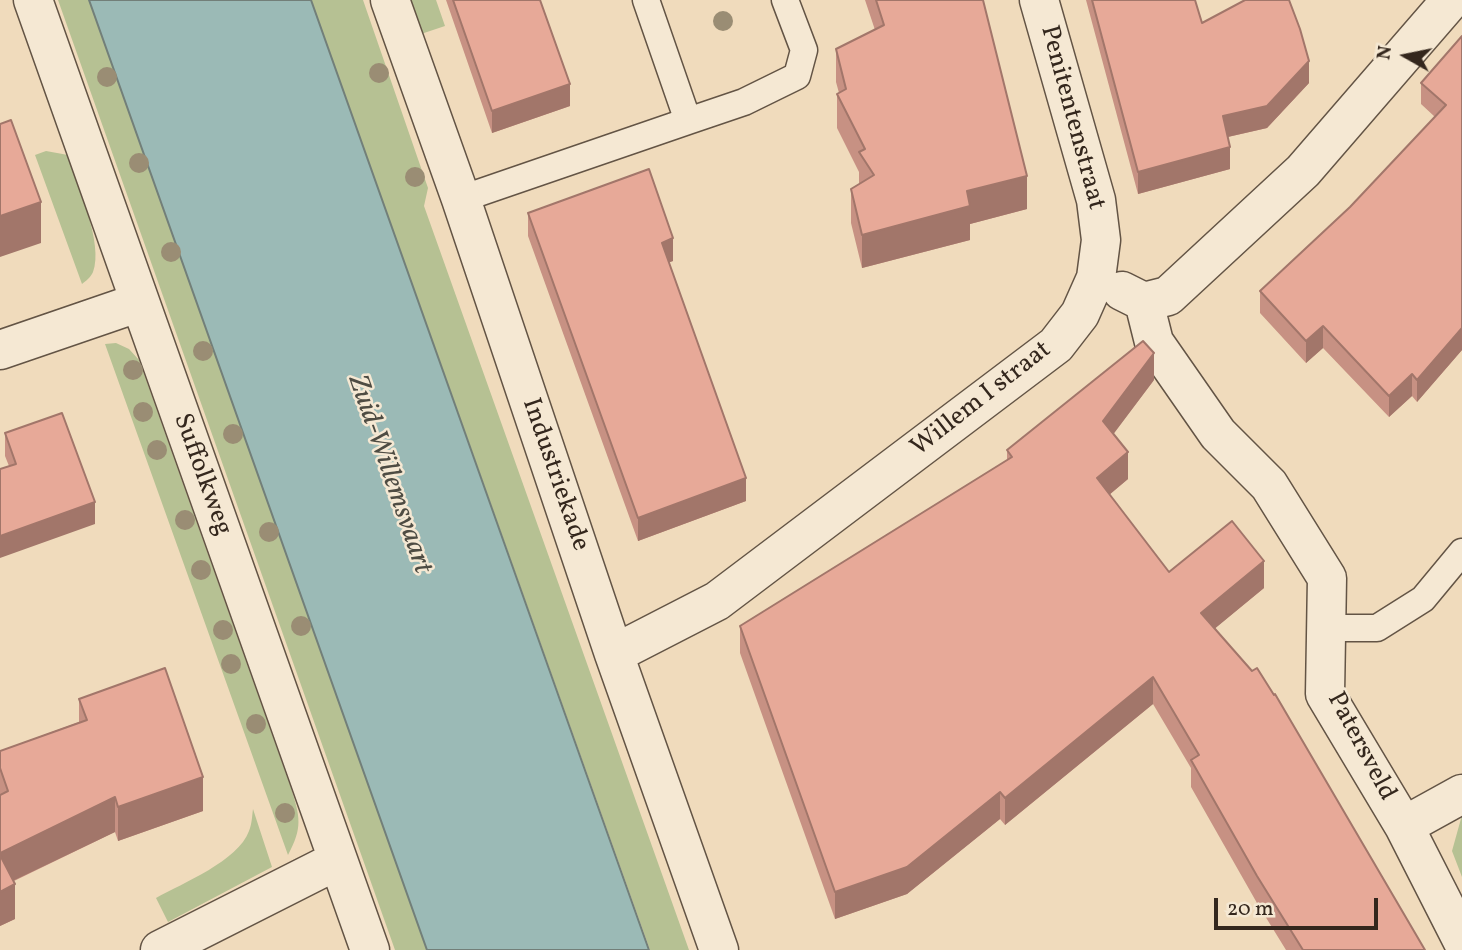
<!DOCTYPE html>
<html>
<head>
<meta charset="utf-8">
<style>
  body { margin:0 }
  #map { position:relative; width:1462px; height:950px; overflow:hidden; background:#f0dbbc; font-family:Vollkorn,serif }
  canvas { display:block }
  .north { position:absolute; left:1371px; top:21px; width:70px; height:70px; -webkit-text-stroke:5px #f5e8d3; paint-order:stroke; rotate:279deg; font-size:19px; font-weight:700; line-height:28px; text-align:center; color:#34271d }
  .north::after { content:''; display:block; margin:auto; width:24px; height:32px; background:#34271d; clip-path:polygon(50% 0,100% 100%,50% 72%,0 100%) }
  .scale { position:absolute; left:1214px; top:898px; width:164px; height:32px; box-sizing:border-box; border:4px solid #34271d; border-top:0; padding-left:9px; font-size:21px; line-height:24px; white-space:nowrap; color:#34271d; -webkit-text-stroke:5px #f5e8d3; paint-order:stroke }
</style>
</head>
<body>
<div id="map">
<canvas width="1462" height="950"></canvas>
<div class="north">N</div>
<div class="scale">20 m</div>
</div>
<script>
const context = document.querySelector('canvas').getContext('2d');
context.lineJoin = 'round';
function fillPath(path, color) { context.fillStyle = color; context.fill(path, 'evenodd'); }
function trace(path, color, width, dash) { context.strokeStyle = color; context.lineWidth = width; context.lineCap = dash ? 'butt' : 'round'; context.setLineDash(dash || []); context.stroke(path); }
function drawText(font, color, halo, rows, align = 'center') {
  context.font = font + ' Vollkorn,serif'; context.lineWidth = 5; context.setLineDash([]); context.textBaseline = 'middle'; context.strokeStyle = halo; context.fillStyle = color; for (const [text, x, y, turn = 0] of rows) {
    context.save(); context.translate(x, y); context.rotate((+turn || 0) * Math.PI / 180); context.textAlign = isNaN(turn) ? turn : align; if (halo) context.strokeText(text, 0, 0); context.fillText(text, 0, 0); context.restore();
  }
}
const green = new Path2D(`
  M58 0H89L427 950H395Z
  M311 0H363L428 188 424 206 689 950H650Z
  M406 0H436L445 26 418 35Z
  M46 151 68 155C77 184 104 244 93 272 91 277 86 281 82 284L35 155Z
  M116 343 129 349 139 360 291 788C300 817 303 827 288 855L105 344Z
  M253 809 272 867 168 922 156 898C183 883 238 861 249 831 252 824 252 816 253 809Z
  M1462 815V877L1452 851Z`);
const water = new Path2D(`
  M89 0H311L649 950H427Z`);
const lane = new Path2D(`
  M646 0 688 121 744 102 797 76 804 50 785 0
  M461 199 688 121
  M1327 628H1377L1423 599 1462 552`);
const street = new Path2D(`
  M33 0 370 950
  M390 0 461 199 614 654 719 950
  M1122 291 1144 302 1168 296 1303 171 1451 0
  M1144 302 1154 342 1218 434 1269 485 1327 578 1325 694 1404 826 1462 940
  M0 350 140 302
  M614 654 717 601 1056 345 1080 314 1096 278 1101 240 1096 200 1039 0
  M1404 826 1462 794
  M160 950 338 860`);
const trees = [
  [723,21],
  [379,73],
  [107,77],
  [139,163],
  [415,177],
  [171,252],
  [203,351],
  [133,370],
  [143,412],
  [233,434],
  [157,450],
  [185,520],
  [269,532],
  [201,570],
  [301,626],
  [223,630],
  [231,664],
  [256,724],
  [285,813]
];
const wall = new Path2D(`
  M446 0H540L570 106 492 133Z
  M865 0H983L1027 209 970 224V240L862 268 851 223V189L859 184V172L837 128V94L839 93 836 82V49L875 30Z
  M1086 0H1195L1202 23 1309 83 1267 128 1228 137 1230 169 1138 194Z
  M1462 36V350L1417 402 1412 396 1389 417 1323 348 1306 363 1260 313V291L1350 207 1435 117 1421 104V83Z
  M528 213 673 261 669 262 746 501 638 541 528 236Z
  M1154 380 1113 434 1128 479 1109 495 1169 572 1264 588 1215 628 1425 950H1286L1257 903 1191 787V768L1153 704 1005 825 1000 819 907 894 835 919 740 653V626L1007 460V450Z
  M5 433 95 524 9 466 5 456Z
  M79 699 203 811 118 841 115 832 14 881 15 919 0 926V751L79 722Z`);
const shadedWall = new Path2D(`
  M1309 61V83L1267 128 1223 138V116Z
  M570 84V106L492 133V111Z
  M1230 147V169L1138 194V172Z
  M1027 176V209L970 224V240L862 268V235L967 191Z
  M41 202V243L0 257V216Z
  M673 238V261L662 265V243Z
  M1323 326V348L1306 363V341Z
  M1462 328V350L1417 402V380Z
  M1154 353V380L1103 448V421Z
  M1412 374V396L1389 417V396Z
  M1128 452V479L1097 505V478Z
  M746 478V501L638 541V518Z
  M95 502V524L0 558V536Z
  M1264 561V588L1201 640V613Z
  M1153 677V704L1005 825V798Z
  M203 777V811L118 841V807Z
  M1000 792V819L907 894 835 919V892Z
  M115 797V832L0 887V853Z
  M15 884V919L0 926V892Z`);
const building = new Path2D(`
  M453 0H540L570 84 492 111Z
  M876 0H983L1027 176 967 191 970 206 862 235 851 189 874 175 859 152 865 149 837 94 846 89 836 49 884 25Z
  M1092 0H1195L1202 23 1245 0H1289L1300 29 1309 61 1267 106 1223 116 1230 147 1138 172Z
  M1462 36V328L1417 380 1412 374 1389 396 1323 326 1306 341 1260 291 1350 207 1446 105 1421 83Z
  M11 120 41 202 0 216V124Z
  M649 169 673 238 662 243 746 478 638 518 528 213Z
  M1143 341 1154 353 1103 421 1128 452 1097 478 1169 572 1232 521 1264 561 1201 613 1252 671 1257 668 1274 695 1275 694 1425 950H1303L1257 876 1191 760 1199 755 1153 677 1005 798 1000 792 907 867 835 892 740 626 1012 457 1007 450Z
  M62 413 95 502 0 536V469L16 464 5 433Z
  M165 668 203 777 118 807 115 797 0 853V795L8 791 0 768V751L87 720 79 699Z
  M0 855 15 884 0 892Z`);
const streetNames = [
  ["Penitentenstraat",1071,118,75],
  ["Willem I straat",982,400,-38],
  ["Suffolkweg",201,475,70],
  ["Industriekade",554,475,71],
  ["Patersveld",1360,747,62]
];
const waterNames = [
  ["Zuid-Willemsvaart",388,475,71]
];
fillPath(green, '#b6c193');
fillPath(water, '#9bbab6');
trace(water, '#727f79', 2);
trace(lane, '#635445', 29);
trace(street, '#635445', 41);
trace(lane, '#f5e8d3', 26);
trace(street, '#f5e8d3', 38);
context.fillStyle = '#9a8d74';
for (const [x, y] of trees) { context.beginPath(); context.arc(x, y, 10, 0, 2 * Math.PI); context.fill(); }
fillPath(wall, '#c79183');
fillPath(shadedWall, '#a2766a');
fillPath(building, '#e7a998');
trace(building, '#a2766a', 2);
drawText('26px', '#34271d', '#f5e8d3', streetNames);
drawText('italic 28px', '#4e4c43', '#f5e8d3', waterNames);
</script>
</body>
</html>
